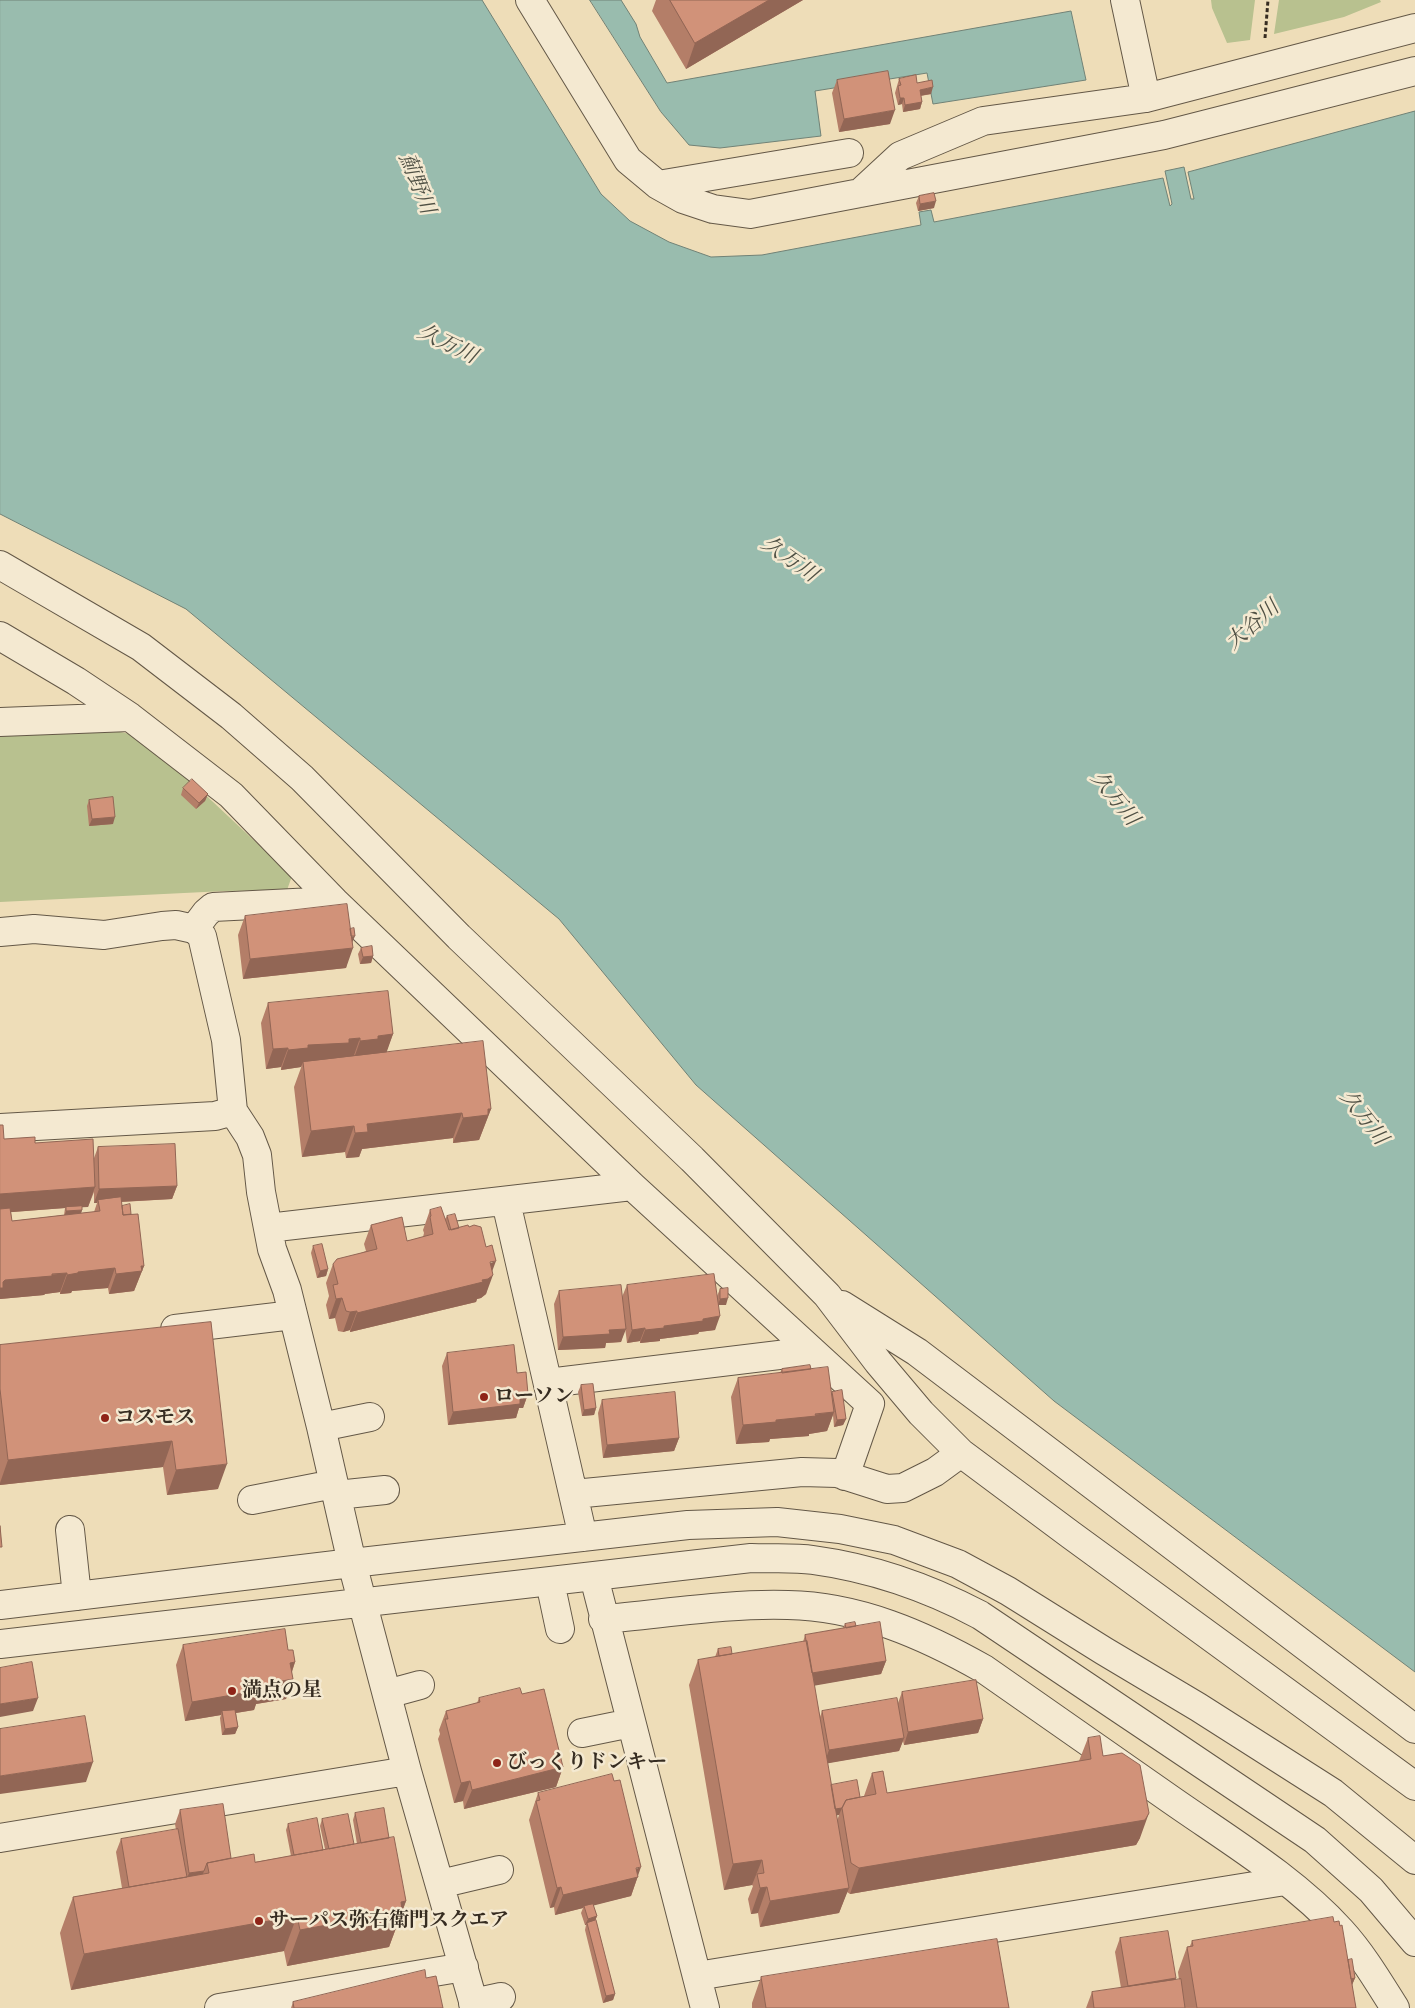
<!DOCTYPE html>
<html>
<head>
<meta charset="utf-8">
<style>
  body { margin:0 }
  canvas { display:block; background:#eeddb8 }
</style>
</head>
<body>
<canvas width="1415" height="2008"></canvas>
<script>
const context = document.querySelector('canvas').getContext('2d');
context.lineJoin = 'round';
function fillPath(path, color) { context.fillStyle = color; context.fill(path, 'evenodd'); }
function trace(path, color, width, dash) { context.strokeStyle = color; context.lineWidth = width; context.lineCap = dash ? 'butt' : 'round'; context.setLineDash(dash || []); context.stroke(path); }
function drawText(font, color, halo, rows, align = 'center') {
  context.font = font + ' "IM FELL Great Primer","Noto Serif JP",serif'; context.lineWidth = 5; context.setLineDash([]); context.textBaseline = 'middle'; context.strokeStyle = halo; context.fillStyle = color; for (const [text, x, y, turn = 0] of rows) {
    context.save(); context.translate(x, y); context.rotate((+turn || 0) * Math.PI / 180); context.textAlign = isNaN(turn) ? turn : align; if (halo) context.strokeText(text, 0, 0); context.fillText(text, 0, 0); context.restore();
  }
}
const green = new Path2D(`
  M1211 0H1255L1250 40 1227 43 1212 8Z
  M1279 0H1380L1381 2 1344 17 1274 34Z
  M120 732 135 735 196 786 292 876 287 890 225 891 0 902V736Z`);
const water = new Path2D(`
  M0 0H482L601 194 630 221 669 242 711 257 762 255 921 225 919 212 931 210 934 222 1163 178 1170 206 1172 204 1165 171 1184 167 1191 199H1194L1188 172 1415 111V1672L1054 1401 696 1085 559 919 186 609 0 514Z
  M590 0H621L636 24 640 37 667 83 1071 11 1086 80 933 104 927 73 815 91 821 136 720 148 689 145 661 112Z`);
const path = new Path2D(`
  M1265 38 1268 0`);
const minor = new Path2D(`
  M530 0 628 160 658 185 683 199 713 209 750 214 1164 135 1415 71
  M1125 0 1146 98
  M658 185 849 153
  M860 193 900 156 983 121 1146 98 1415 28
  M0 565 141 647 231 716 302 778 459 937 692 1159 827 1295 878 1362 921 1413 961 1453 1071 1535 1415 1786
  M0 636 76 681 130 717 231 795 334 901
  M0 722 130 717
  M194 929 206 913 213 907 334 901 632 1186 870 1404 845 1476
  M0 932 34 929 104 935 162 926 176 925 194 929 202 936 226 1040 233 1111 250 1137 257 1155 261 1192 272 1249 287 1290 321 1427 352 1563 407 1771 475 2008
  M0 1128 215 1116 233 1111
  M506 1202 583 1537
  M268 1228 632 1186
  M842 1305 917 1352 1415 1729
  M175 1329 293 1315
  M548 1383 812 1351
  M321 1427 370 1417
  M574 1494 802 1472 837 1473 887 1489 903 1488 935 1472 961 1453
  M337 1495 385 1490
  M252 1500 334 1484
  M70 1530 77 1596
  M594 1577 705 2008
  M550 1582 560 1629
  M0 1605 352 1563 688 1525 777 1522 840 1529 894 1540 958 1564 1008 1591 1104 1651 1198 1707 1333 1793 1415 1860
  M603 1619C663 1614 729 1603 788 1605 858 1606 924 1635 984 1669 1046 1712 1108 1756 1170 1799 1227 1839 1294 1879 1341 1931 1362 1954 1378 1981 1395 2008
  M0 1644 751 1558C771 1559 793 1557 813 1560 872 1568 927 1587 980 1615L1315 1840 1371 1890 1415 1942
  M387 1694 420 1685
  M582 1733 631 1723
  M0 1838 407 1771
  M440 1884 499 1870
  M697 1976 1285 1881
  M473 2003 501 1997
  M219 2008 464 1967`);
const wall = new Path2D(`
  M656 0H803L686 69 652 11Z
  M899 79 917 83 931 94 921 96 922 102 920 109 903 112 902 104 898 105 895 93Z
  M837 80 890 124 839 132 832 93Z
  M919 196 934 208 918 211 916 203Z
  M183 788 208 794 205 801 196 809 181 795Z
  M89 800 113 824 89 826 87 806Z
  M245 916 352 943 346 968 243 979 238 935Z
  M361 948 373 956 371 963 360 964 358 954Z
  M268 1003 393 1034 386 1052 491 1109 479 1140 453 1143V1138L362 1149 359 1157 346 1158 345 1152 302 1157 294 1087 302 1065 301 1067 281 1070V1067L266 1069 261 1023Z
  M0 1125 4 1139 35 1143 94 1158 98 1147 177 1186 172 1199 121 1202 122 1206 131 1214 144 1266 134 1291 109 1294 108 1288 72 1291 71 1293 60 1294V1292L45 1294 44 1295 0 1299ZM94 1192V1203H97L94 1212 81 1213 82 1210V1207H88ZM65 1208 64 1215 12 1221 11 1212Z
  M430 1210 445 1219 447 1216 459 1228 492 1271 486 1294 481 1298 477 1299 476 1302 350 1332V1330L343 1332 338 1331 335 1318 329 1319 326 1305 329 1296 326 1283 333 1264 366 1251 364 1244 371 1225 407 1241 423 1237 424 1233 423 1230Z
  M313 1246 328 1269 326 1276 317 1278 311 1253Z
  M627 1285 717 1296 720 1289 726 1305H718L715 1330 699 1332 698 1334 660 1339V1341L640 1343V1341L627 1343 625 1327 621 1342 606 1343 605 1348 558 1350 554 1304 559 1291 622 1297Z
  M211 1322 218 1489 167 1495 163 1467 0 1485V1345Z
  M447 1353 517 1373 528 1394 523 1408H519L516 1418 448 1425 442 1366Z
  M782 1369H811L832 1394V1392L846 1419 843 1425 834 1427 833 1415 827 1431 809 1434V1436L770 1439 769 1442 736 1444 731 1397 738 1378 780 1373Z
  M581 1385 596 1408 594 1415 582 1416 578 1392Z
  M602 1400 679 1438 674 1451 603 1458 598 1413Z
  M845 1624 856 1626 886 1661 881 1674 814 1685 820 1717 822 1711 898 1703 902 1692 983 1719 978 1733 904 1745 903 1741 899 1751 827 1763 831 1785 860 1797 864 1796 872 1773 887 1793 1079 1761 1088 1738 1103 1756 1140 1838 1136 1845 850 1894 847 1892 839 1913 760 1927 758 1913 751 1914 748 1899 753 1886 752 1885 724 1890 689 1685 698 1660 715 1657 718 1649 732 1654 803 1642 805 1635 843 1628ZM836 1815H839L837 1821Z
  M183 1645 288 1650 295 1662 292 1672 286 1699 256 1704 254 1710 236 1713 238 1727 235 1734 222 1735 220 1718 221 1715 185 1721 176 1665Z
  M522 1694 563 1767 556 1787 464 1809 463 1801 454 1803 438 1739 440 1734 439 1730 446 1711 477 1703 479 1698Z
  M538 1793 638 1876 631 1896 593 1905 597 1916 595 1921 615 1994 613 2000 603 2003 585 1930 586 1925H585L581 1913 583 1908 555 1915 554 1907 550 1908 529 1820Z
  M180 1810 231 1858 255 1862 291 1856 286 1830 288 1824 323 1850 325 1849 320 1826 322 1819 354 1844H357L353 1820 355 1813 389 1838 406 1901 389 1947 287 1966 284 1951 71 1990 60 1933 73 1897 122 1888 116 1852 121 1839 176 1830 175 1824Z
  M1334 1922 1355 1978 1352 1985 1356 2008H1086L1092 1992 1121 1988 1115 1952 1120 1938 1176 1978 1175 1980H1179L1178 1972 1187 1947 1190 1946 1192 1941Z
  M761 1977 1009 2008H752V2003Z
  M426 1978 443 2008H291L293 2002Z`);
const shadedWall = new Path2D(`
  M769 0H803L686 69 695 43Z
  M933 87 931 94 918 96 920 90Z
  M900 98H904L902 104 898 105Z
  M922 102 920 109 903 112 905 105Z
  M895 110 890 124 839 132 844 119Z
  M936 201 934 208 918 211 920 204Z
  M208 794 205 801 196 809 199 803Z
  M115 817 113 824 89 826 92 819Z
  M355 936 352 943 344 944 346 937Z
  M353 948 346 968 243 979 250 959Z
  M373 956 371 963 360 964 363 957Z
  M393 1034 386 1054 353 1061 360 1041 378 1036Z
  M360 1038 353 1058 303 1062 301 1067 281 1070 288 1050 308 1045Z
  M288 1048 281 1067 266 1069 273 1049Z
  M488 1109H491L479 1140 453 1143 463 1118Z
  M462 1113 453 1138 362 1149 359 1157 346 1158 355 1133 367 1124Z
  M354 1126 345 1152 302 1157 311 1131Z
  M177 1186 172 1199 99 1203 98 1200 97 1203H94L99 1189Z
  M95 1187 88 1207 66 1208V1207L65 1208 0 1213V1194Z
  M82 1210 80 1217H64L66 1211Z
  M496 1261 490 1277 493 1275 486 1294 481 1298 477 1299 476 1302 350 1332 357 1313Z
  M141 1266H144L134 1291 109 1294 116 1274Z
  M115 1268 108 1288 72 1291 71 1293 60 1294 67 1275 78 1272Z
  M328 1269 326 1276 317 1278 320 1271Z
  M67 1273 60 1292 45 1294 44 1295 0 1299V1288L3 1282 5 1280Z
  M342 1298 335 1318 329 1319 336 1299Z
  M728 1298 726 1305H718L720 1299Z
  M357 1311 350 1330 343 1332 350 1312Z
  M720 1316 715 1330 699 1332 698 1334 660 1339V1341L640 1343 645 1330 703 1319Z
  M645 1328 640 1341 627 1343 632 1330Z
  M626 1329 621 1342 606 1343 605 1348 558 1350 563 1337 609 1330Z
  M528 1394 523 1408H519L516 1418 448 1425 453 1412 520 1395Z
  M596 1408 594 1415 582 1416 584 1410Z
  M834 1412 827 1431 809 1434V1436L770 1439 769 1442 736 1444 743 1425Z
  M846 1419 843 1425 834 1427 837 1420Z
  M679 1438 674 1451 603 1458 607 1445Z
  M172 1441 163 1467 0 1485V1483L8 1460Z
  M227 1464 218 1489 167 1495 176 1470Z
  M886 1661 881 1674 807 1687 812 1673Z
  M295 1662 289 1680 293 1679 286 1699 256 1704 254 1710 223 1715 222 1711 221 1715 185 1721 192 1702 260 1685 290 1663Z
  M38 1698 33 1711 0 1717V1704Z
  M983 1719 978 1733 904 1745 908 1732Z
  M238 1727 235 1734 222 1735 225 1729Z
  M904 1738 899 1751 824 1764 829 1750Z
  M93 1762 86 1782 0 1794V1776Z
  M563 1767 556 1787 464 1809 472 1790Z
  M470 1781 463 1801 454 1803 461 1783Z
  M842 1808 839 1815 831 1816 834 1809Z
  M1149 1813 1140 1838 1136 1845 850 1894 859 1868Z
  M762 1860 752 1885 724 1890 733 1864Z
  M641 1867 631 1896 584 1908V1906L583 1908 555 1915 563 1895Z
  M204 1871 199 1885 184 1887 189 1873Z
  M561 1887 554 1907 550 1908 557 1888Z
  M767 1887 758 1913 751 1914 760 1888Z
  M849 1888 839 1913 760 1927 770 1901Z
  M406 1901 389 1947 287 1966 300 1930Z
  M297 1916 284 1951 71 1990 84 1954Z
  M597 1916 594 1923H587L586 1925H585L588 1919Z
  M1176 1978 1171 1991 1123 1999 1128 1986Z
  M1355 1978 1352 1985 1343 1986 1346 1979Z
  M615 1994 613 2000 603 2003 606 1996Z`);
const building = new Path2D(`
  M670 0H769L695 43Z
  M888 71 895 110 844 119 837 80Z
  M916 75 917 83 932 80 933 87 920 90 922 102 905 105 904 98H900L898 86 901 85 899 79Z
  M934 193 936 201 920 204 919 196Z
  M192 779 208 794 199 803 183 788Z
  M113 797 115 817 92 819 89 800Z
  M347 904 353 948 250 959 245 916Z
  M354 928 355 936H351L350 929Z
  M372 946 373 956 363 957 361 948Z
  M388 991 393 1034 378 1036V1039L360 1041V1038L349 1039V1043L308 1045V1048L288 1050V1048L273 1049 268 1003Z
  M483 1041 491 1109H488V1115L463 1118 462 1113 367 1124 368 1132 355 1133 354 1126 311 1131 303 1062Z
  M0 1125H3L4 1139 35 1137V1143L93 1139 95 1187 0 1194Z
  M175 1144 177 1186 99 1189 98 1147Z
  M121 1197 123 1215 138 1214 144 1266H141L142 1271 116 1274 115 1268 78 1272V1273L67 1275V1273L52 1274V1276L5 1280 3 1282V1288H0V1209L10 1208 12 1221 100 1211 98 1200Z
  M130 1204 131 1214 123 1215 122 1206Z
  M82 1206V1210L66 1211V1207Z
  M441 1207 449 1230 468 1225 469 1227 474 1225 481 1227 486 1247 492 1245 496 1261 490 1262 493 1275 488 1279 482 1280 483 1282 357 1313V1311L350 1312 346 1311 342 1298 336 1299 333 1285 338 1284 333 1264 337 1259 377 1249 371 1225 402 1217 407 1241 433 1234 430 1217 431 1216 430 1210Z
  M455 1214 459 1228 451 1230 447 1216Z
  M322 1244 328 1269 320 1271 313 1246Z
  M714 1274 720 1316 703 1319V1321L664 1326V1328L645 1330V1328L632 1330 627 1285Z
  M621 1285 626 1329 609 1330 610 1334 563 1337 559 1291Z
  M728 1288V1298L720 1299V1289Z
  M211 1322 227 1464 176 1470 172 1441 8 1460 0 1389V1345Z
  M514 1345 517 1373 526 1372 528 1394 520 1395V1404L453 1412 447 1353Z
  M810 1365 811 1369 782 1373V1369Z
  M828 1367 834 1412 815 1414 816 1416 776 1420V1422L743 1425 738 1378Z
  M593 1384 596 1408 584 1410 581 1385Z
  M842 1390 846 1419 837 1420 832 1392Z
  M675 1392 679 1438 607 1445 602 1400Z
  M0 1526 2 1547H0Z
  M855 1622 856 1626 846 1628 845 1624Z
  M880 1622 886 1661 812 1673 805 1635Z
  M285 1629 288 1650H293L295 1662 290 1663 293 1679 260 1685 261 1690 192 1702 183 1645Z
  M807 1641 849 1888 770 1901 767 1887 760 1888 757 1874 764 1873 762 1860 733 1864 698 1660Z
  M731 1647 732 1654 719 1656 718 1649Z
  M32 1662 38 1698 0 1704V1668Z
  M976 1680 983 1719 908 1732 902 1692Z
  M520 1688 522 1694 544 1689 563 1767 472 1790 470 1781 461 1783 445 1719H448L446 1711 480 1702 479 1698Z
  M897 1698 904 1738 829 1750 822 1711Z
  M235 1710 238 1727 225 1729 222 1711Z
  M85 1716 93 1762 0 1776V1729Z
  M1100 1736 1103 1756 1122 1753 1140 1765 1149 1813 1145 1820 859 1868 851 1863 842 1808 846 1800 876 1794 872 1773 883 1771 887 1793 1091 1759 1088 1738Z
  M612 1774 614 1781 620 1780 641 1867 636 1868 638 1877 563 1895 561 1887 557 1888 536 1801 540 1800 538 1793Z
  M857 1780 860 1797 846 1800 842 1808 835 1809 831 1785Z
  M223 1804 231 1858 207 1863 204 1871 189 1873 180 1810Z
  M384 1808 389 1838 361 1843 355 1813Z
  M348 1814 354 1844 329 1849 322 1819Z
  M317 1818 323 1850 294 1855 288 1824Z
  M178 1829 187 1877 129 1887 121 1839Z
  M394 1837 406 1901 401 1902 402 1911 300 1930 297 1916 84 1954 73 1897 209 1873 207 1863 254 1854 255 1862Z
  M593 1904 597 1916 588 1919 584 1906Z
  M1333 1917 1334 1922 1339 1921 1340 1926 1342 1925 1356 2008H1197L1187 1947 1193 1946 1192 1941Z
  M596 1920 615 1994 606 1996 587 1923Z
  M1168 1931 1176 1978 1128 1986 1120 1938Z
  M997 1939 1009 2008H766L761 1977Z
  M1352 1959 1355 1978 1351 1979 1348 1960Z
  M425 1970 426 1978 436 1976 443 2008H294L293 2002Z
  M1181 1979 1185 2008H1094L1092 1992Z`);
const markers = [
  [484,1397,5,"#8f2418"],
  [105,1418,5,"#8f2418"],
  [232,1691,5,"#8f2418"],
  [497,1763,5,"#8f2418"],
  [259,1921,5,"#8f2418"]
];
const poiNames = [
  ["ローソン",494,1397],
  ["コスモス",115,1418],
  ["満点の星",242,1691],
  ["びっくりドンキー",507,1763],
  ["サーパス弥右衛門スクエア",269,1921]
];
const waterNames = [
  ["薊野川",416,184,68],
  ["久万川",447,345,26],
  ["久万川",789,560,35],
  ["大谷川",1253,626,-41],
  ["久万川",1114,799,51],
  ["久万川",1363,1118,52]
];
fillPath(green, '#b8c18f');
fillPath(water, '#99bcae');
trace(water, '#718276', 1);
trace(minor, '#645847', 30);
trace(path, '#362c21', 3, [4, 2.5]);
trace(minor, '#f4e9d1', 28);
fillPath(wall, '#b47e68');
fillPath(shadedWall, '#926655');
fillPath(building, '#d19279');
trace(building, '#926655', 1);
for (const [x, y, r, color] of markers) { const dot = new Path2D(); dot.arc(x, y, r, 0, 2 * Math.PI); context.fillStyle = color; context.fill(dot); trace(dot, '#f4e9d1', 2); }
drawText('bold 20px', '#362c21', '#f4e9d1', poiNames, 'left');
drawText('italic 21px', '#4f5044', '#f4e9d1', waterNames);
</script>
</body>
</html>
